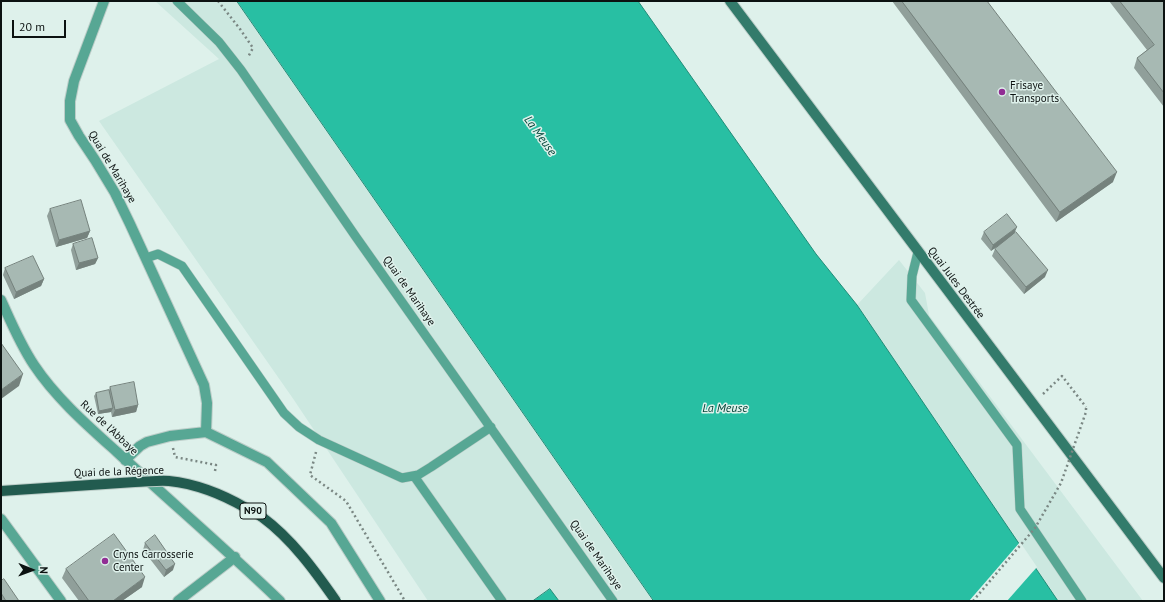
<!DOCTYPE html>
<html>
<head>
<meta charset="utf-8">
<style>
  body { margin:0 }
  #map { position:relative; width:1165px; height:602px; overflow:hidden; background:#def1eb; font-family:"PT Sans",sans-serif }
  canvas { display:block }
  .frame { position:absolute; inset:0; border:2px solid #0c1211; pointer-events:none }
  .north { position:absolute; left:12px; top:550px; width:40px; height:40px; -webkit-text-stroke:3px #def1eb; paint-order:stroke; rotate:91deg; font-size:11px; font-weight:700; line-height:16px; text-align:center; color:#0c1211 }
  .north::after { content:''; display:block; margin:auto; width:14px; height:18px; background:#0c1211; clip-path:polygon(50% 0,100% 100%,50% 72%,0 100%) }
  .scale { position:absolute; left:12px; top:20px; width:54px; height:18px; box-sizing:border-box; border:2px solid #0c1211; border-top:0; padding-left:5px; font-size:12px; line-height:14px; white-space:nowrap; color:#0c1211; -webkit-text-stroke:3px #def1eb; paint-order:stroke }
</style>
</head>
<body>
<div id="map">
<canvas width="1165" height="602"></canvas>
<div class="frame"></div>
<div class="north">N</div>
<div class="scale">20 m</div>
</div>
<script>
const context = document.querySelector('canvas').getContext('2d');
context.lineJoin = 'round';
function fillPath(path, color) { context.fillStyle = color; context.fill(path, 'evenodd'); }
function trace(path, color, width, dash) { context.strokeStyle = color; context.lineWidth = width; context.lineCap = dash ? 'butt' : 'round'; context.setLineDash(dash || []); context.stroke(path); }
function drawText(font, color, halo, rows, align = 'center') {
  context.font = font + ' "PT Sans",sans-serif'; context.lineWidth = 3; context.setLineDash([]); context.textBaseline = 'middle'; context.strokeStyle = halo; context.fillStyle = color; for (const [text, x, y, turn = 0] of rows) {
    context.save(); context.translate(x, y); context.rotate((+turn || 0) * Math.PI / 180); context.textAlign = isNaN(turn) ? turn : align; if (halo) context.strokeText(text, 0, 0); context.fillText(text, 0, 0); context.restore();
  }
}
const built = new Path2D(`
  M155 1H237L654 601H559L550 589 533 601H428L294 400 99 121 219 59Z
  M899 260 925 293 929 315 1143 601H1058L857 305Z`);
const water = new Path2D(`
  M237 1H638L816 254 857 305 1058 601H654Z
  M550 589 559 601H533Z`);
const pier = new Path2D(`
  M1020 542 1037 567 1007 601H969Z`);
const path = new Path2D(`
  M218 1 240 29 253 48 248 57
  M1043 394 1062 376 1086 407
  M173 448 175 457 216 465 215 471
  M316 452 310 475 346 501 405 601`);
const lane = new Path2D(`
  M177 1 219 42 241 70 356 237 613 601
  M918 252 912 276 911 300 1017 445 1020 509 1082 601
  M146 258 158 254 182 266 284 413 299 427 319 440 402 478 418 475 431 467 491 427
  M414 476 502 601`);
const street = new Path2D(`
  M104 1 74 81 70 101V120L79 136 95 160 115 193 130 224 204 385 207 403 206 432
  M1 300C11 322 20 344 34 365 56 398 87 425 117 452 171 502 227 550 280 601
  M125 460 140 446 147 442 170 436 206 432 267 462 331 523 380 601
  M1 519 61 601
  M178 601 235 557`);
const secondary = new Path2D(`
  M730 1 1164 578`);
const primary = new Path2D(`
  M1 491 135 482`);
const pathBridge = new Path2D(`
  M973 601 1035 528 1061 483 1086 412V407`);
const primaryBridge = new Path2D(`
  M135 482C146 482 158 480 169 481 197 484 222 494 246 508 251 510 257 513 262 517 292 539 315 571 336 601`);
const wall = new Path2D(`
  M892 1H987L1113 182 1056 222Z
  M1109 1H1164V107L1134 68 1137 58 1147 50Z
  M50 209 90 231 87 238 56 247 47 216Z
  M984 232 1015 233 1045 277 1024 294 992 256 995 249 1005 241 991 251 981 239Z
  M73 244 98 258 95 264 76 270 71 250Z
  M5 268 44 279 41 286 14 299 3 275Z
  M110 387 138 405 136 412 112 417 111 412 98 414 94 396 96 393 109 390Z
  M145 543 173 570 164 577 143 550Z
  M66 569 142 587 122 601H79L62 578Z
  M1 581 19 601H1Z`);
const shadedWall = new Path2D(`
  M1117 172 1113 182 1056 222 1060 212Z
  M1017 227 1014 234 991 251 993 245Z
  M90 231 87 238 56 247 59 240Z
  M98 258 95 264 76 270 79 263Z
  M1048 270 1045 277 1024 294 1026 287Z
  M44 279 41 286 14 299 16 292Z
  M23 374 19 386 1 399V390Z
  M138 405 136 412 112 417 115 410Z
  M113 408 111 412 98 414 99 411Z
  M175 564 173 570 164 577 166 570Z
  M145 577 142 587 122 601H113Z`);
const building = new Path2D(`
  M902 1H987L1117 172 1060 212Z
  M1120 1H1164V93L1137 58 1154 45Z
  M81 200 90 231 59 240 50 209Z
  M1007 214 1017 227 993 245 984 232Z
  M1016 232 1048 270 1026 287 995 249Z
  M92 238 98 258 79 263 73 244Z
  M33 256 44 279 16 292 5 268Z
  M1 343 23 374 1 390Z
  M134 382 138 405 115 410 110 387Z
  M109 390 113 408 99 411 96 393Z
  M114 534 145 577 113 601H89L66 569Z
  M155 535 175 564 166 570 145 543Z
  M4 579 19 601H6L1 593V581Z`);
const markers = [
  [1002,92,4,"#912d94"],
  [105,561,4,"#912d94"]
];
const shields = [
  [253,511,26]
];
const shieldNames = [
  ["N90",253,511]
];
const poiNames = [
  ["Frisaye",1010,86],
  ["Transports",1010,99],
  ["Cryns Carrosserie",113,555],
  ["Center",113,568]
];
const streetNames = [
  ["Quai de Marihaye",112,167,59],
  ["Quai Jules Destrée",956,283,53],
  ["Quai de Marihaye",409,291,55],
  ["Rue de l'Abbaye",109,428,43],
  ["Quai de la Régence",119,472,-2],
  ["Quai de Marihaye",596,555,55]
];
const waterNames = [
  ["La Meuse",540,136,54],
  ["La Meuse",725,409]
];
fillPath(built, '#cce8e0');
fillPath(water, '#28bfa3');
trace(water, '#208b77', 1);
fillPath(pier, '#def1eb');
trace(lane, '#bccdc8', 10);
trace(street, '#bccdc8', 12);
trace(secondary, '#bccdc8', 12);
trace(primary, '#bccdc8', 12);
trace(path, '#7a8783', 2.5, [2, 3]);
trace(lane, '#57a794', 9);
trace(street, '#57a794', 10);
trace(secondary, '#337b6b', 10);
trace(primary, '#225b4f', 10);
trace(primaryBridge, '#bccdc8', 12, []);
trace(pathBridge, '#7a8783', 2.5, [2, 3]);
trace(primaryBridge, '#225b4f', 10);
fillPath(wall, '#909f9a');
fillPath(shadedWall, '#75827d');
fillPath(building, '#a7b9b3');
trace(building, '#75827d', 1);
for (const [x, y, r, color] of markers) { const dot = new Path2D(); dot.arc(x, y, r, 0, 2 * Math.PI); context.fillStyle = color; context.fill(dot); trace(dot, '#def1eb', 1.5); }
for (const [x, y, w] of shields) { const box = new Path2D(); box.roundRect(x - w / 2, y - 8, w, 16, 3); context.fillStyle = '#def1eb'; context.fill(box); trace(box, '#0c1211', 1); }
drawText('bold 10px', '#0c1211', null, shieldNames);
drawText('11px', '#0c1211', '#def1eb', poiNames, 'left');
drawText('11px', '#0c1211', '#def1eb', streetNames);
drawText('italic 12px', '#054539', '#def1eb', waterNames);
</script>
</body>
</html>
